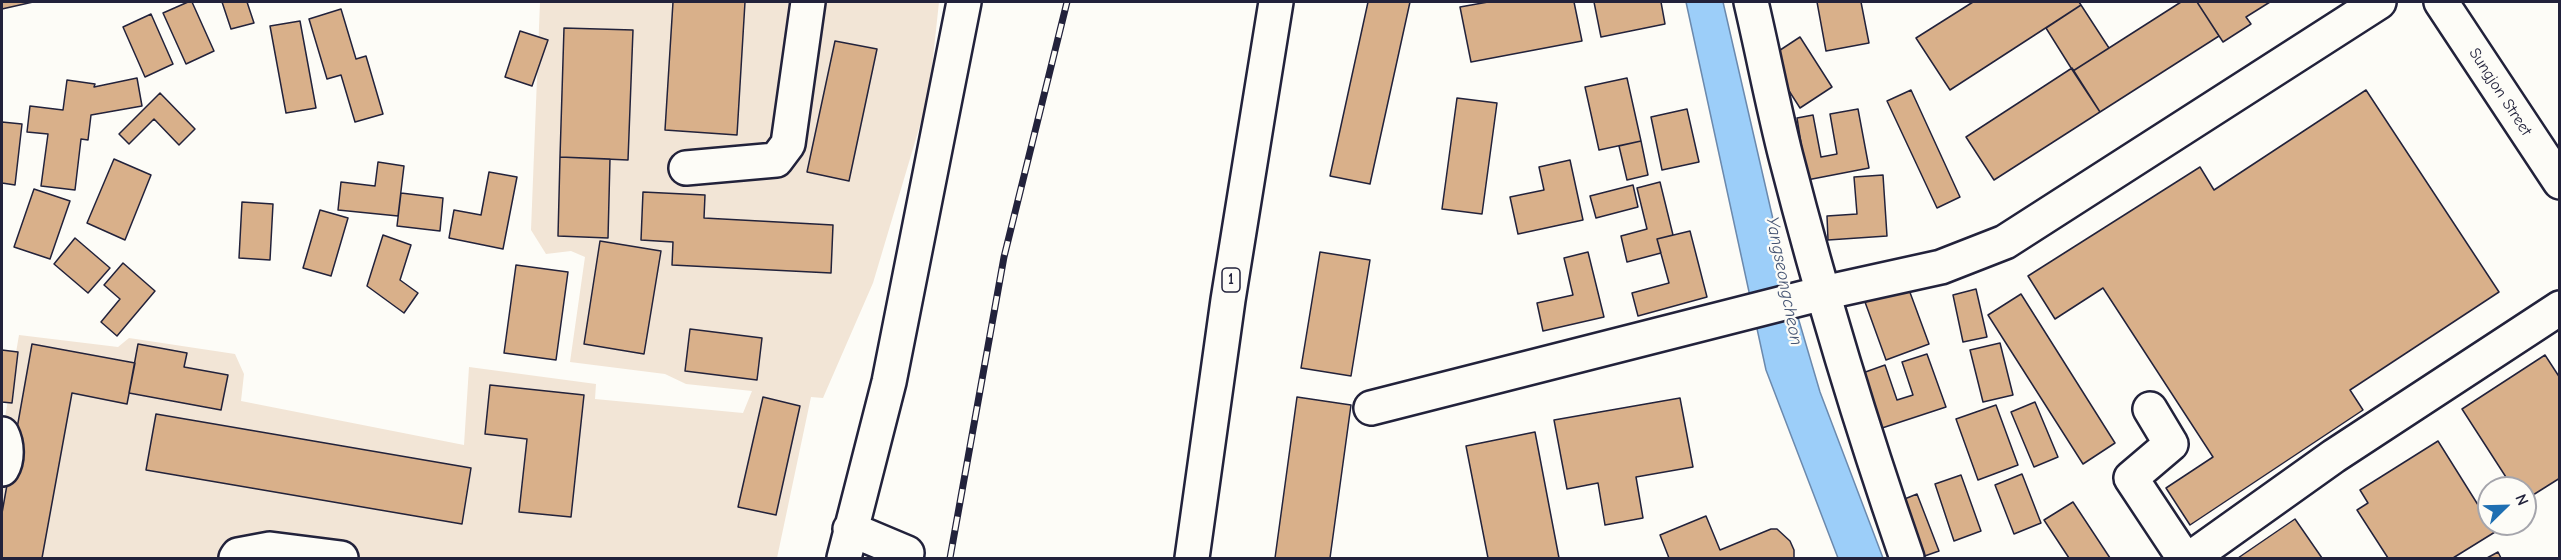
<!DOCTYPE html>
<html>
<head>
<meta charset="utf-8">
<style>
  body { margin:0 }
  #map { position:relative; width:2561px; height:560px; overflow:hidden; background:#fdfcf7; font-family:"Comic Neue",sans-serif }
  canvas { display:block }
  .frame { position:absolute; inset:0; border:3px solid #22223b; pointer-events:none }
  .north { position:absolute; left:2477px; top:476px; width:60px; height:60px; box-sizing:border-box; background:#fdfcf7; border:2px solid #a5a5ac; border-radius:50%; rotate:67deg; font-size:16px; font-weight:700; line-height:24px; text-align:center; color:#22223b }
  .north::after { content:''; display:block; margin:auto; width:21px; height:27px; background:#1f6fb2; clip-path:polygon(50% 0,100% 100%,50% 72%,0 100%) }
</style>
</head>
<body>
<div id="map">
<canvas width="2561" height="560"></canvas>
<div class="frame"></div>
<div class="north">N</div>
</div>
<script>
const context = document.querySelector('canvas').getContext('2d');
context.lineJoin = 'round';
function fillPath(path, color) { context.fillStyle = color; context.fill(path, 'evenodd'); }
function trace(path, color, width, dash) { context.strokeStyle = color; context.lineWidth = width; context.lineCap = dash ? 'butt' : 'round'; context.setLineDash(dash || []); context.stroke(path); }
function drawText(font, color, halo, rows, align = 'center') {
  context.font = font + ' "Comic Neue",sans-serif'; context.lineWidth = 4.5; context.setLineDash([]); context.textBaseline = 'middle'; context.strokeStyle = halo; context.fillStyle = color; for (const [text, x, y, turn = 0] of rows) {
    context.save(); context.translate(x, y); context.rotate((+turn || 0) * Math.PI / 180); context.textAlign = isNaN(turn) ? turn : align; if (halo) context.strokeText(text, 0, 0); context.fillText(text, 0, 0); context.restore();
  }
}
const built = new Path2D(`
  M540 2H939L929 95 873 283 823 398 811 397 777 558H2V435L19 335 118 347 129 338 235 354 244 374 241 401 464 445 469 367 596 384 595 399 743 413 752 391 686 384 665 374 570 362 585 257 571 251 546 254 531 230Z`);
const water = new Path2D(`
  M1686 2H1723L1787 280 1820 392 1883 558H1838L1766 370Z`);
const building = new Path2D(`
  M2 2H33L2 9Z
  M188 2H192L214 51 186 64 163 13Z
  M222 2H247L254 23 231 29Z
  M673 2H745L737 135 665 130Z
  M1368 2H1410L1370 184 1330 176Z
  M1488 2H1574L1582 41 1471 62 1460 7Z
  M1594 2H1661L1665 24 1601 37Z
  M1817 2H1861L1869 43 1826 51Z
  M1973 2H2079L2081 5 1950 90 1916 38Z
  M2181 2H2197L2219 36 2100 112 2073 71Z
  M2197 2H2270L2246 17 2251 24 2223 42Z
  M2081 5 2109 48 2073 71 2046 28Z
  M341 9 356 59 366 56 383 114 355 122 341 75 327 79 309 19Z
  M151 14 173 64 145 77 123 27Z
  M300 21 316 108 286 113 270 26Z
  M564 28 633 30 628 160 560 157Z
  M520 31 548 40 532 86 505 77Z
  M1800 37 1832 87 1800 108 1768 58Z
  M835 41 877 49 849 181 807 172Z
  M2072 68 2100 112 1994 180 1966 137Z
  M137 78 142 106 91 115 88 140 81 139 75 190 41 186 48 134 27 132 30 106 63 110 67 80 95 84 94 87Z
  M1627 78 1641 141 1599 150 1585 87Z
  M1911 90 1960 197 1937 208 1887 101Z
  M2366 90 2499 292 2350 390 2363 410 2190 525 2166 488 2213 457 2103 288 2055 319 2028 276 2200 167 2214 190Z
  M160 93 195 129 179 145 154 119 129 144 119 134Z
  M1457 98 1497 103 1482 214 1442 209Z
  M1687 109 1699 162 1662 170 1651 117Z
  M1858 109 1869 168 1807 180 1797 118 1813 115 1821 157 1837 154 1830 114Z
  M2 122 22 124 15 185 2 183Z
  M1641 141 1648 175 1627 180 1619 146Z
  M560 157 610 159 608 238 558 236Z
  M114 159 151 175 125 240 87 223Z
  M1570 160 1583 220 1518 234 1510 197 1544 190 1539 167Z
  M378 162 404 166 398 216 338 210 341 182 375 186Z
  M489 172 517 177 503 249 449 238 454 210 481 215Z
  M1883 175 1887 236 1828 240 1827 216 1857 214 1854 177Z
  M1660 182 1673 235 1657 239 1661 253 1627 262 1621 236 1647 229 1637 188Z
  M1633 185 1638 207 1596 218 1590 196Z
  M34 189 70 201 50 259 14 247Z
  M643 192 705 195 704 218 833 225 831 273 672 265 673 242 641 240Z
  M401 193 443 198 440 231 397 226Z
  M242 202 273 204 270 260 239 258Z
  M320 210 348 218 331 276 303 268Z
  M1690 231 1707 297 1638 316 1632 293 1669 283 1657 239Z
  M383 235 411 245 400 280 418 293 404 313 367 286Z
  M75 238 110 268 88 293 54 264Z
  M600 241 661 251 644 354 584 344Z
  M1320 252 1370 260 1351 376 1301 368Z
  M1588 252 1604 317 1543 331 1537 303 1573 295 1564 258Z
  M123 263 155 291 117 336 101 322 120 299 104 285Z
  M516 265 568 272 556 360 504 353Z
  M1908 287 1929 344 1886 360 1865 302Z
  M1976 289 1987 337 1963 342 1953 295Z
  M2021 294 2115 443 2083 464 1988 315Z
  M690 329 762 338 757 380 685 371Z
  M2000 343 2013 395 1983 402 1970 350Z
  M32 344 135 363 127 404 72 393 42 558H2V513Z
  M138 344 187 353 184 367 228 375 221 410 129 393Z
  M2 350 18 352 12 403 2 402Z
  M1927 354 1946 407 1876 430 1857 375 1885 365 1897 400 1913 395 1902 362Z
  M2545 355 2560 378V478L2525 500V488H2513L2462 409Z
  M490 385 584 395 571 517 519 512 527 439 485 434Z
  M763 397 800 406 776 515 738 507Z
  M1297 397 1351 405 1330 558H1275Z
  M1680 398 1693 467 1636 477 1643 518 1605 525 1598 483 1567 489 1554 420Z
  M2035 402 2058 457 2034 467 2011 412Z
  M1996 405 2018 465 1978 480 1956 419Z
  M156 414 471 468 462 524 146 470Z
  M1535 432 1559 558H1488L1466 446Z
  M2438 441 2495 532 2453 558H2388L2357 510 2368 503 2360 490Z
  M2022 474 2041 523 2014 534 1995 485Z
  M1961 475 1981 531 1954 541 1935 484Z
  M1917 494 1939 551 1919 558 1892 504Z
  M2073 502 2110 558H2069L2044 520Z
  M1706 516 1720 550 1771 529H1777L1790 541 1794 550V558H1669L1660 535Z
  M2295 519 2322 558H2238Z
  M2498 552 2501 558H2487Z`);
const minor = new Path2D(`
  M1751 2C1763 53 1773 106 1786 157 1821 293 1861 426 1907 558
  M686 168 776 160 788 144 808 2
  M1371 408 1823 293 1941 267 2005 242 2379 2
  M2150 409 2171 444 2131 478 2184 558
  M2 434C7 444 8 459 2 469
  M850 529 907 553
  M236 558 238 555 270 549 341 558
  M844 558 889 382 964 2
  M2191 558 2334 456 2560 308`);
const major = new Path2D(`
  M2441 2 2560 182
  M1192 558 1228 300 1276 2`);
const rail = new Path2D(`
  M950 558 1004 257 1067 2`);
const shields = [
  [1231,280,18]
];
const shieldNames = [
  ["1",1231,280]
];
const streetNames = [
  ["Sungjon Street",2500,92,57]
];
const waterNames = [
  ["Yangseongcheon",1784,281,79]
];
fillPath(built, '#f2e5d6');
fillPath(water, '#9ccef9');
trace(water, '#6b89ad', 1.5);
fillPath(building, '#d9b08a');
trace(building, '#22223b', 1.5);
trace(minor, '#22223b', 38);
trace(major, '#22223b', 38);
trace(minor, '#fdfcf7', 33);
trace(major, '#fdfcf7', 33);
trace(rail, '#22223b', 7);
trace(rail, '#fdfcf7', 4.5, [14]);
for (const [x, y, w] of shields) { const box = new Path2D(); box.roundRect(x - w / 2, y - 12, w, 24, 4.5); context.fillStyle = '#fdfcf7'; context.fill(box); trace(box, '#22223b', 1.5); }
drawText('bold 15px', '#22223b', null, shieldNames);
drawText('16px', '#22223b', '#fdfcf7', streetNames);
drawText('italic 18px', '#475674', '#fdfcf7', waterNames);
</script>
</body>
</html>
